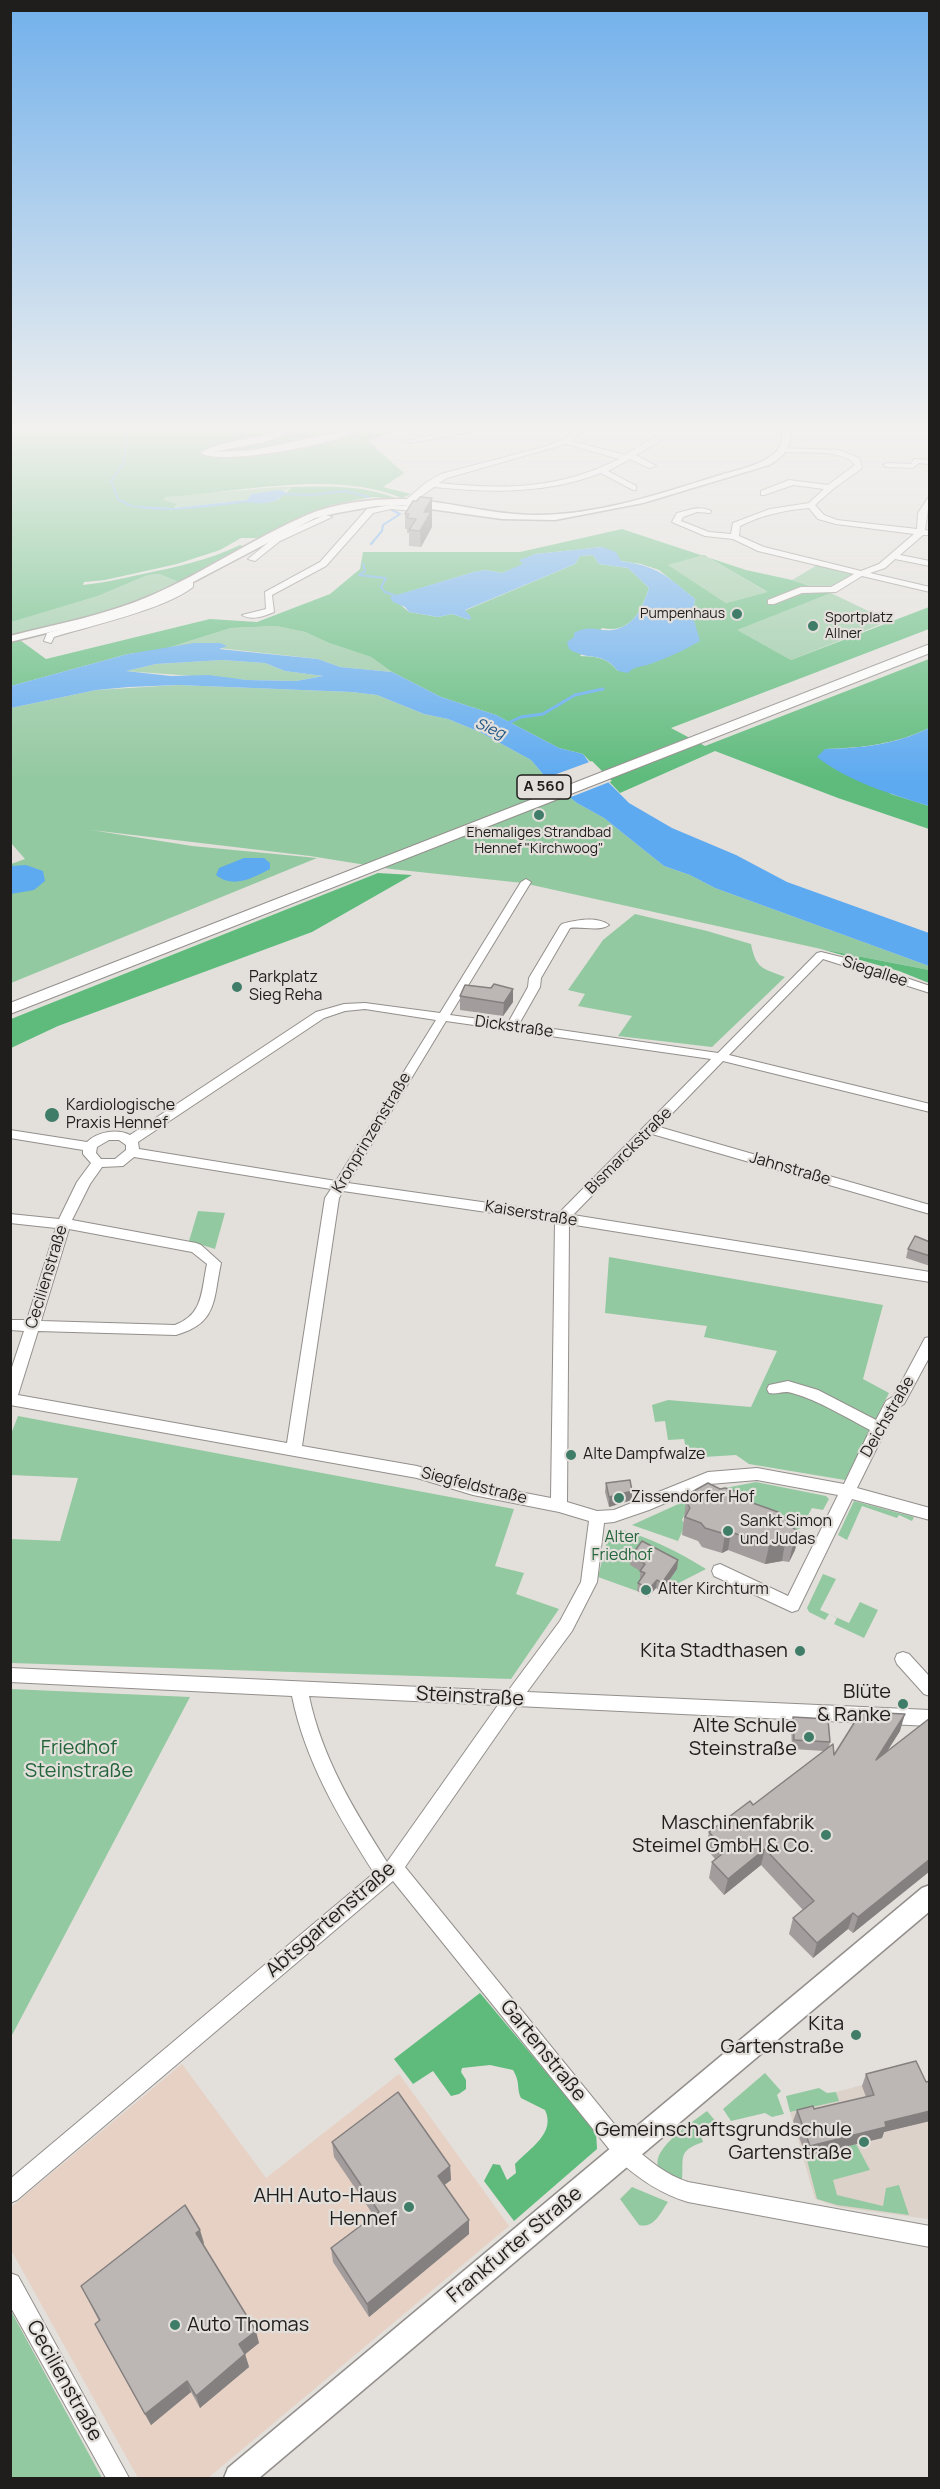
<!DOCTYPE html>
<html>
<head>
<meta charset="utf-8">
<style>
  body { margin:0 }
  #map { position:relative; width:940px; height:2489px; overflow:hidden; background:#e3dfdb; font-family:Manrope,sans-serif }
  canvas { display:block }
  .frame { position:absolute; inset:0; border:12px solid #201e1d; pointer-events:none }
</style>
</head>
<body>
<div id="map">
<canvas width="940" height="2489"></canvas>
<div class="frame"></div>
</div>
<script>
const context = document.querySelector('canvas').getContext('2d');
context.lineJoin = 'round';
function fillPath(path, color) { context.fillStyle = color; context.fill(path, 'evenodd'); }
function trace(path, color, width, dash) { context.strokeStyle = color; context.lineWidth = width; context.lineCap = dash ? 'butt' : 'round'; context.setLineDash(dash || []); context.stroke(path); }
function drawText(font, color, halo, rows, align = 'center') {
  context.font = font + ' Manrope,sans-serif'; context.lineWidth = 4.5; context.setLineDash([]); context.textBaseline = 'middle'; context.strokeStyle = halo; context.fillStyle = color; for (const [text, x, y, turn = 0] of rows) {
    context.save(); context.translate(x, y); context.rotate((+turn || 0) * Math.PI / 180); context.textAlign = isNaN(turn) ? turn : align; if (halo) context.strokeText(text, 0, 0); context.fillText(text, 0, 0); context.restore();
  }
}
const commercial = new Path2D(`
  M182 2064 266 2178 399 2074 509 2226 208 2478H138L11 2250 10 2208Z`);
const built = new Path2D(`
  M911 2072 929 2091V2219L838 2207 815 2199 790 2112 838 2101 836 2092Z`);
const green = new Path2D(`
  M277 487H292L285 491 251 494 247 500 174 508 177 505 164 500 165 497Z
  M704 555 767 592 726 603 667 565Z
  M819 564 851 572 853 575C826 591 821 590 792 580Z
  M159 574 179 582 123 612 11 639 10 622 98 596 148 575Z
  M831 593 889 621 791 660 736 630Z
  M276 626 305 632 329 643 371 657 392 672 340 667 318 659 218 648 161 650 231 628Z
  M222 660 265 663 285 671 323 676 296 681 247 680 125 671 156 664Z
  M178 685 352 692 377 695 424 714 448 719 480 732 531 760 548 780 577 803 604 818 664 866 690 875 715 888 929 966V970L821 949 523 883 391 869 310 856 91 830 192 846 317 858 11 983V864L25 859 11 843V708L96 690Z
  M635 914 707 931 751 944C756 969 762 968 785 977L712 1047 618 1036 632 1016 578 1006 585 994 568 990 603 940Z
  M198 1211 225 1213 215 1249 189 1241Z
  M609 1257 883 1305 863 1379 889 1393 845 1480 749 1464 736 1455 688 1458 684 1439 668 1440 665 1421 655 1422 652 1405 668 1400 751 1407 777 1351 704 1337 707 1326 605 1313Z
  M18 1416 514 1509 495 1566 524 1573 516 1594 559 1609 511 1679 11 1663V1539L60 1541 78 1478 11 1475V1434Z
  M756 1482 826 1496 829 1499 823 1510 812 1508 801 1528 794 1531 687 1509 682 1520 685 1525 678 1541 632 1525 705 1492Z
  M854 1501 914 1517 912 1521 899 1515 897 1518 862 1506 847 1540 838 1535Z
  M616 1528C649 1537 677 1551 706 1569L661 1592 677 1569 644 1573V1582L637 1591 598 1577 607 1540Z
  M823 1574 836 1579 820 1610 849 1623 860 1602 878 1610 864 1638 834 1624 837 1618 829 1614 825 1620 809 1612 807 1608Z
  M11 1689 190 1697 11 2037 10 1689Z
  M765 2073 781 2091 777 2095 784 2114 772 2117 765 2113 731 2121 723 2109Z
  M819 2088 827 2093 836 2092 839 2101 790 2112 786 2096Z
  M707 2111 718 2124 699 2130 703 2142C677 2151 684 2157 682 2180L676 2181C670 2178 661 2174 658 2166 652 2148 694 2121 707 2111Z
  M856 2144 870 2170 833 2180 837 2195 883 2206 886 2188 899 2185 909 2215 837 2205 817 2199 806 2156Z
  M632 2187 668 2202C661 2212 654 2229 639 2225L620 2199Z
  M10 2311H11L102 2478H11Z`);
const forest = new Path2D(`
  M11 431H396L368 441 404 473 383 487 411 494 402 498C333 469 237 493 165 497L164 500 177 504 174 508 143 507 174 509 245 502 267 503 279 499 292 487C329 486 364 485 398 499L371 497 332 505 306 514 263 538H241L220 550 177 564 105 580 84 582 83 585C104 583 123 578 143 574 176 567 209 560 240 545L246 547 179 582 159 574 148 575 98 596 11 622Z
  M622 529 746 570 792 580 831 593 737 630 791 660 929 607V629L671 728 705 746 929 659V728C896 744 862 748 825 749L891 794 929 806V829L838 798 715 751 620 793 583 754 559 748 496 715 441 697 392 672 371 657 329 643 305 632 276 626 231 628 161 650 128 654 11 686V640L17 638 46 659 210 619 257 622 330 594 360 569 363 552H520ZM602 547 621 561 641 564 659 570 695 599 693 617 699 641 652 663 618 671C606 657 598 657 580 656L602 628C631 634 641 611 649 588L628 568 599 564 593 555 580 556 575 564 464 611 470 620 452 614 438 617 409 612 391 597 474 572 485 570 502 573 524 564 520 561 536 554ZM704 555 766 591 767 592 726 603 668 565Z
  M378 873 412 875 312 932 58 1026 11 1048V1019Z
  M821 949 929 970V983L899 971Z
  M480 1993 596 2132 597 2149 514 2221 484 2181 493 2164 500 2165 507 2180 516 2173 515 2164C530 2148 556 2133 545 2110L521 2098C516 2087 521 2084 513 2070L490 2065 462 2068 461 2072 466 2080V2089L459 2094 451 2096 433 2071 413 2084 394 2059Z`);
const water = new Path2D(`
  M279 490 286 492C281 499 274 502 266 503 258 504 250 502 242 503 205 507 162 515 125 505L174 508 247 500 251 494Z
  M602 547 616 552 621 561C658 566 667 576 695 599L693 617 700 641C685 650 667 658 650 664 642 667 634 666 628 673L618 671C601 650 590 662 569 649L567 642 574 637V633C591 624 597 632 612 630 635 627 643 606 649 588L628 568 599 564 593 555 580 556 575 564 465 610 471 617 470 620 452 614 438 617 409 612 405 607 393 602 390 597 474 572 485 570 502 573 523 564 519 560 536 554Z
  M194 643H220L227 646 219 649 318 659 340 667 392 672 441 697 496 715 559 748 583 754 591 765 629 803 672 828 736 855 787 882 929 933V966L715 888 690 875 664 866 604 818 577 803 548 780 531 760 480 732 448 719 424 714 377 695 352 692 178 685 129 687 96 690 11 708V686L128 654ZM222 660 265 663 285 671 323 676 296 681 247 680 208 675 171 676 126 671 156 664Z
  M929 728V806C891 794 849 782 817 757L825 749C863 748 894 745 929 728Z
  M244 858H264L270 863V869C253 878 233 889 216 875L219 868Z
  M26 865 43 871 45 881 34 890 11 894V866Z`);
const pier = new Path2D(`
  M592 761 612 781 566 799 543 779Z`);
const streamFar1 = new Path2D(`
  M127 431 124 463 111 481 118 499 131 506
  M281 494 311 495 345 491 369 497
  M371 544 382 531 383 525 400 514 392 510
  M363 564 365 571 359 575 386 578 381 587 385 592 397 596`);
const stream = new Path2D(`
  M506 724 521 717 543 714 575 695 603 689`);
const minor = new Path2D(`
  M451 431H472L411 443 407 441Z
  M575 431H583L571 441 625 455 653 438H659V442L636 455 656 466 649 468 630 459 608 471 636 486V490H633L601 473C546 494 492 493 434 487L409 505 402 503 427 482 441 474 547 446 562 440ZM566 444 619 459C560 489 505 490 439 483L447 478Z
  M780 448 839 450 859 458 862 468 833 489 815 505 824 515 837 520 917 529 918 513 930 495 925 530 930 531V535H923L900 555 930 561V566L895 559 885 568 870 573 930 587V592L862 576 836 592 802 593 774 604H768V600L801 587H831L854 574 758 551 733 539 705 536 672 522 677 513C689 510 700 505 711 511L710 513 697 512 683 517 681 521 709 532 731 534 733 523 770 509 809 503 824 489 793 485 764 495H761V491L789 480 828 485 855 465C845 449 801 453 783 452H780ZM809 508 818 519 836 524 914 534 879 564 861 571 764 547 739 536 740 526C762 515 785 510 809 508Z
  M914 459 930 460V464L919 463 913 468 887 467 883 465 887 463 911 464Z
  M414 501 421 503 415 511 391 509 373 513 326 566 272 595 274 612C264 616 252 621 242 615L266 609 265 592 320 562 367 509 391 505 410 506Z
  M325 515 332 517 280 541 255 561 248 559 275 537Z
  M184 580 193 582V587C166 609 89 626 54 637L51 643 44 641 47 633C94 620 141 607 185 586Z
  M526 879 531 882 450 1015 508 1023 528 987 529 978 560 926 562 924C576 920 597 916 609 925 599 932 582 926 570 928L541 978 540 987 519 1024 718 1053 817 953 821 952 853 960 930 986V993L823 959 729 1055 930 1104V1112L723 1061 659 1127 930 1205V1214L652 1134 573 1215 930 1272V1282L569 1224 567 1502 597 1511 614 1510 708 1472 757 1468 844 1484 870 1430C845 1417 820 1401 792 1393 784 1390 777 1395 769 1393L767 1389 769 1385 788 1381 818 1390 876 1420 886 1401 894 1396 925 1338 930 1337V1356L904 1404 896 1409 857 1488 930 1508V1520L852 1499 798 1610 792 1612 714 1576 712 1571 714 1566 720 1564 788 1596 838 1495 757 1480 710 1484 649 1510 614 1522 604 1523 597 1582 572 1631 527 1692 930 1710V1726L517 1706 405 1867 632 2146C649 2160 666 2175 688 2182L930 2226V2247L688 2202C661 2194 639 2179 618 2160L393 1881 17 2200 10 2203V2179L374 1873C339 1818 305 1761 292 1696L10 1682V1668L508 1691 560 1621 581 1582 589 1521 559 1512 473 1495 417 1478 10 1405V1373L24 1331 10 1330V1320H27L56 1228 10 1223V1214L59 1219 77 1182 91 1163 83 1154V1150L10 1138V1130L87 1142C97 1132 117 1128 130 1135L316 1012 344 1004 365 1003 440 1013 521 882ZM365 1009 436 1020 336 1181 139 1149 138 1142 324 1018 345 1011ZM446 1021 711 1059 559 1213 348 1183ZM109 1140H119L126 1145V1150L115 1159H101L96 1153 97 1147ZM134 1157 331 1189 325 1198 287 1443 18 1395 38 1331 176 1335C218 1323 213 1300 221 1263L201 1245 196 1243 72 1220 90 1184 102 1167 123 1166ZM343 1191 555 1222 551 1498 473 1483 417 1466 302 1446 339 1198ZM69 1229 192 1252 207 1264C201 1291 204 1314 175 1325L41 1321ZM309 1696 498 1705 387 1862C354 1810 322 1758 309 1696Z
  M903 1652 909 1654 930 1677V1696L924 1694 897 1664 895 1659 897 1654Z
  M10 2273 18 2276 129 2478H106L10 2306Z`);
const major = new Path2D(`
  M282 431H294L265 442 213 452 254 450 343 431H356C338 444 220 466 201 453 213 442 263 437 282 431Z
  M782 431H790C792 448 783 457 769 465L643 503 555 520 502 519 402 505 376 506 337 513 315 518 159 600 119 615 10 642V636C57 624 106 615 150 596 204 573 253 538 307 515 335 503 371 499 401 499 446 500 490 515 536 515 598 515 659 494 717 476 736 470 761 466 776 452 782 446 782 439 782 431Z
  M930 1885V1911L259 2478H224L228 2468 922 1888Z`);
const highway = new Path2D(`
  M930 644V653L10 1014V1003Z`);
const wall = new Path2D(`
  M432 498V527L421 547 409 546V533H407V529H405V514L417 501Z
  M460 996 513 1002 503 1016 460 1010Z
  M930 1242V1266L906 1258 908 1249Z
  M606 1483 632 1491V1500L609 1507 605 1492Z
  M720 1489 750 1502 787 1524 799 1532 795 1550 789 1562 782 1561 765 1564 728 1550 722 1553 702 1547 698 1541 682 1535 686 1501 689 1500 690 1493Z
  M631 1556 678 1560 677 1569 661 1592 656 1588 648 1597 637 1591 638 1583 640 1580V1571L630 1565Z
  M793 1717 830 1742 829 1747 834 1755 900 1731 887 1751 930 1718V1871L853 1933 848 1929 813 1958 789 1934 793 1918 803 1910 761 1865 724 1895 709 1878 712 1862 715 1859 706 1848 709 1832 753 1805 824 1751 792 1749 791 1726Z
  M866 2074 926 2082 930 2081V2121L884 2132 882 2138 806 2156 793 2121 797 2110 814 2109 866 2097 862 2086Z
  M332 2142 450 2166 451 2180 444 2185 469 2234 369 2317 333 2262 331 2248 374 2216 334 2157Z
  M204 2243 203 2245 259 2343 245 2354 249 2367 200 2408 191 2392 151 2425 101 2336 95 2324 99 2321 81 2286Z`);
const shadedWall = new Path2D(`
  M432 498V527L421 547 420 531 424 512Z
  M513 989V1002L503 1016 504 1003Z
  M632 1491V1500L609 1507V1497Z
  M731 1532 728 1550 722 1553 725 1534Z
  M799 1532 795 1550 789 1562 793 1544Z
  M785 1543 782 1561 765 1564 769 1546Z
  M678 1560 677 1569 661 1592 662 1583Z
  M657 1580 656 1588 648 1597 649 1589Z
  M905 1714 900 1731 871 1777 876 1760Z
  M765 1849 761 1865 724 1895 728 1879Z
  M930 1859V1871L853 1933 858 1917Z
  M853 1913 848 1929 813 1958 817 1943Z
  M930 2111V2121L884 2132 882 2138 806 2156 810 2146 885 2122Z
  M450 2166 451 2180 438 2190V2176Z
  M469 2220V2234L369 2317 367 2304Z
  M200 2230 204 2243 200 2247 196 2233Z
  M256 2331 259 2343 243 2356 239 2344Z
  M245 2354 249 2367 200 2408 196 2396Z
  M187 2381 191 2392 151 2425 145 2414Z`);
const building = new Path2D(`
  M420 497 432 498 424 512H431L420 531 409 530 416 519 407 518 409 514H405L413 501H417Z
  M494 984 513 989 504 1003 460 996 465 985 491 988Z
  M915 1236 930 1242V1256L908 1249Z
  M630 1480 632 1491 609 1497 606 1483Z
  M708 1483 720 1489 725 1488 745 1494 750 1502 778 1512 776 1517H785L787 1524 799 1532 793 1544 785 1543 769 1546 731 1532 725 1534 705 1528 701 1523 685 1517 690 1508 686 1501 697 1499 690 1493Z
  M642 1541 678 1560 662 1583 657 1580 649 1589 638 1583 645 1573 640 1571 645 1564 631 1556Z
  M861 1712 905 1714 876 1760 930 1718V1859L858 1917 853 1913 817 1943 793 1918 814 1901 765 1849 728 1879 712 1862 726 1851 709 1832 750 1801 753 1805 833 1744 834 1755Z
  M793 1717 828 1719 830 1742 794 1740Z
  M916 2061 926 2082 930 2081V2111L885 2122 886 2127 810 2146 797 2110 813 2106 814 2109 874 2095 866 2074Z
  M398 2092 450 2166 438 2176 469 2220 367 2304 331 2248 379 2212 332 2142Z
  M185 2205 200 2230 196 2233 256 2331 239 2344 245 2354 196 2396 187 2381 145 2414 95 2324 100 2320 81 2286Z`);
const markers = [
  [737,614,6,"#3f7d69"],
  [813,626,6,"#3f7d69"],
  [539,815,6,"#3f7d69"],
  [237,987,6,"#3f7d69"],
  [52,1115,8,"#3f7d69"],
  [571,1455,6,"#3f7d69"],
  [619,1498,6,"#3f7d69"],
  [728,1531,6,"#3f7d69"],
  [646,1590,6,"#3f7d69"],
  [800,1651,6,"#3f7d69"],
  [903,1704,6,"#3f7d69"],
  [809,1737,6,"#3f7d69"],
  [826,1835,6,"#3f7d69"],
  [856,2035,6,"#3f7d69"],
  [864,2142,6,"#3f7d69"],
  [409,2207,6,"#3f7d69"],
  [175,2325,6,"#3f7d69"]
];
const farPoinames = [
  ["Pumpenhaus",725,614],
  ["Sportplatz",825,618,"left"],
  ["Allner",825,634,"left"],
  ["Ehemaliges Strandbad",539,833,"center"],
  ["Hennef \"Kirchwoog\"",539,849,"center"]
];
const farWaternames = [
  ["Sieg",490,729,23]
];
const shields = [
  [544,787,54]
];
const shieldNames = [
  ["A 560",544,787]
];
const streetNames = [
  ["Siegallee",875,972,18],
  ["Dickstraße",514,1027,8],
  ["Kronprinzenstraße",372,1133,-59],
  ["Bismarckstraße",629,1151,-45],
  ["Jahnstraße",790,1169,16],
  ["Kaiserstraße",531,1214,9],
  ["Cecilienstraße",47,1277,-73],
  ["Deichstraße",888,1417,-60],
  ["Siegfeldstraße",474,1486,14]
];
const poiNames = [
  ["Parkplatz",249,978],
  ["Sieg Reha",249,996],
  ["Kardiologische",66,1106],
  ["Praxis Hennef",66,1124],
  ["Alte Dampfwalze",583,1455],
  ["Zissendorfer Hof",631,1498],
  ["Sankt Simon",740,1522],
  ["und Judas",740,1540],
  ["Alter Kirchturm",658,1590]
];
const parkNames = [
  ["Alter",622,1538],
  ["Friedhof",622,1556]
];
const nearPoinames = [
  ["Kita Stadthasen",788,1651],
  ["Blüte",891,1692],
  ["& Ranke",891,1715],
  ["Alte Schule",797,1726],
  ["Steinstraße",797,1749],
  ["Maschinenfabrik",814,1823],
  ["Steimel GmbH & Co.",814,1846],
  ["Kita",844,2024],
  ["Gartenstraße",844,2047],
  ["Gemeinschaftsgrundschule",852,2130],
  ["Gartenstraße",852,2153],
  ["AHH Auto-Haus",397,2196],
  ["Hennef",397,2219],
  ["Auto Thomas",187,2325,"left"]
];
const nearStreetnames = [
  ["Steinstraße",470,1697,3],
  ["Abtsgartenstraße",331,1920,-41],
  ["Gartenstraße",543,2051,51],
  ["Frankfurter Straße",515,2245,-40],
  ["Cecilienstraße",64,2381,61]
];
const nearParknames = [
  ["Friedhof",79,1748],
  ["Steinstraße",79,1771]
];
fillPath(commercial, '#e6d1c4');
fillPath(built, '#dcd2c9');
fillPath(green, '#93c9a1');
fillPath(forest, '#5ebb7c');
fillPath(water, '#5eaaf0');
fillPath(pier, '#e3dfdb');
trace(streamFar1, '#5eaaf0', 2);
trace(stream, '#5eaaf0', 3);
trace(minor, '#938f8c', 2);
trace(major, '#938f8c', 3);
trace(highway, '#938f8c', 2);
fillPath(minor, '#fff');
fillPath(major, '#fff');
fillPath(highway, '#fff');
fillPath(wall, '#a29d9c');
fillPath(shadedWall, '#84807f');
fillPath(building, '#bcb7b5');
trace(building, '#84807f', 1.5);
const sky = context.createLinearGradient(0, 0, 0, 779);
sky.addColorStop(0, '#71b0eb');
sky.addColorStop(0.55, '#f2f1ef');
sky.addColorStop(1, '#f2f1ef00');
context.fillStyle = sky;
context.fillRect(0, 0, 940, 779);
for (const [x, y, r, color] of markers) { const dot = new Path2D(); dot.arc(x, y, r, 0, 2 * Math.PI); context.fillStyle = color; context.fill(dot); trace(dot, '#e3dfdb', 2); }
drawText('14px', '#201e1d', '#e3dfdb', farPoinames, 'right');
drawText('italic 15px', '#215684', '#e3dfdb', farWaternames);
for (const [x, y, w] of shields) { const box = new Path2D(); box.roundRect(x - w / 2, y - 12, w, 24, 4.5); context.fillStyle = '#e3dfdb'; context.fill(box); trace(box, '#201e1d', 1.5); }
drawText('bold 15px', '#201e1d', null, shieldNames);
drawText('16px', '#201e1d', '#e3dfdb', streetNames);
drawText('16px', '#201e1d', '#e3dfdb', poiNames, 'left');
drawText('16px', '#24653c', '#e3dfdb', parkNames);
drawText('20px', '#201e1d', '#e3dfdb', nearPoinames, 'right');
drawText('20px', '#201e1d', '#e3dfdb', nearStreetnames);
drawText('20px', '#24653c', '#e3dfdb', nearParknames);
</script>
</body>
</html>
